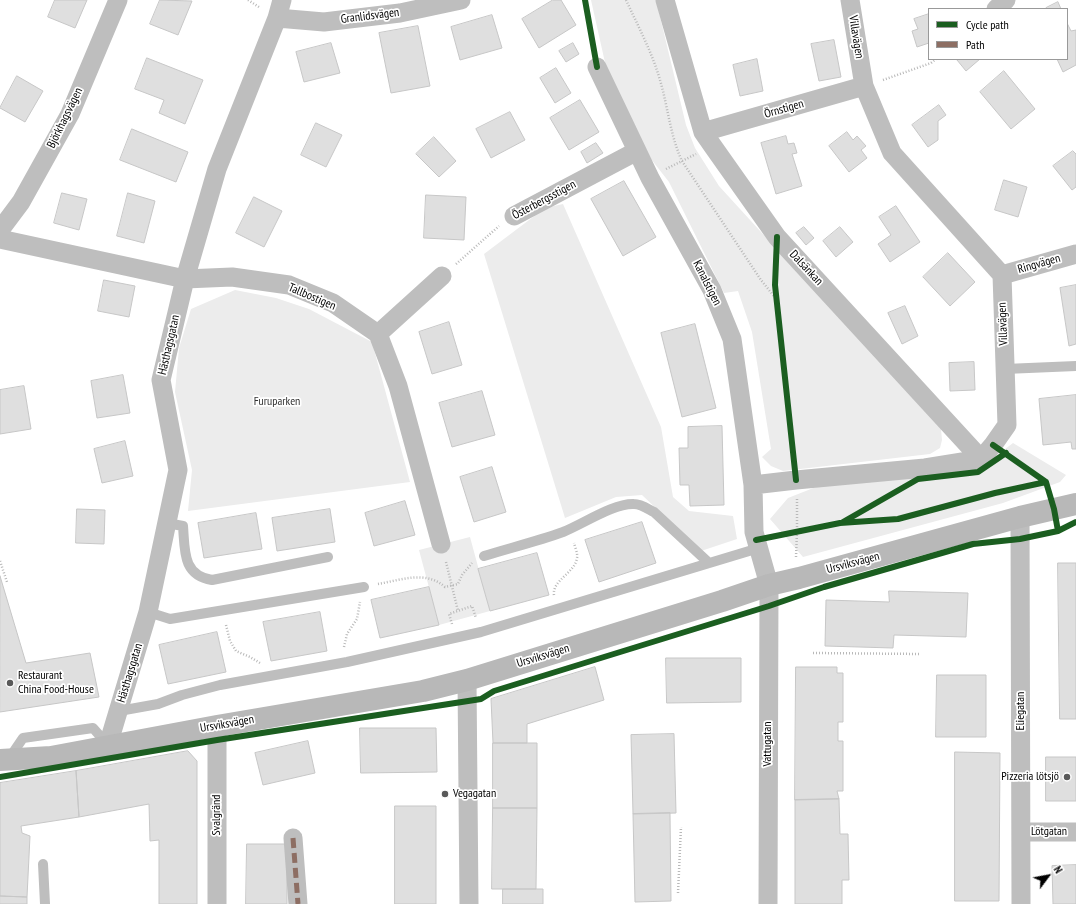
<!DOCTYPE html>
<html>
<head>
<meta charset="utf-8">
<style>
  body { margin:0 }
  #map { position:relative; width:1076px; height:904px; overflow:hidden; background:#fff; font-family:"PT Sans Narrow",sans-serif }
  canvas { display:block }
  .legend { position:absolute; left:928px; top:8px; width:140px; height:52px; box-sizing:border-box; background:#fff; border:1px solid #999; margin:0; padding:5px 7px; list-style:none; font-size:12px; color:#000 }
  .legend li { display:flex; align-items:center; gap:8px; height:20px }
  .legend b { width:20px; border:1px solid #999 }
  .north { position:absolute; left:1028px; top:856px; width:40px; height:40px; -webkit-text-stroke:3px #fff; paint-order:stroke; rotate:58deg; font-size:11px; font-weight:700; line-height:16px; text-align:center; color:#000 }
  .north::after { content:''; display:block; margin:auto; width:14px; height:18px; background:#000; clip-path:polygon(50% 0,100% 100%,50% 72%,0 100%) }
</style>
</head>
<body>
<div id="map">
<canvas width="1076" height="904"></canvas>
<ul class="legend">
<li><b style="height:5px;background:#1b5e20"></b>Cycle path</li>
<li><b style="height:5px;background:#8d6e63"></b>Path</li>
</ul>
<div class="north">N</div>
</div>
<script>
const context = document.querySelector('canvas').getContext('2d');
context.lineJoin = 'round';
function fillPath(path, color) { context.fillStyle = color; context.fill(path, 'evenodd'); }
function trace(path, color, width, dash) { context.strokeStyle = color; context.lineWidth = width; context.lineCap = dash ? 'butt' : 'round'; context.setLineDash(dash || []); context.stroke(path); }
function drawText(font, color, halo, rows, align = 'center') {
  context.font = font + ' "PT Sans Narrow",sans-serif'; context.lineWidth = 3.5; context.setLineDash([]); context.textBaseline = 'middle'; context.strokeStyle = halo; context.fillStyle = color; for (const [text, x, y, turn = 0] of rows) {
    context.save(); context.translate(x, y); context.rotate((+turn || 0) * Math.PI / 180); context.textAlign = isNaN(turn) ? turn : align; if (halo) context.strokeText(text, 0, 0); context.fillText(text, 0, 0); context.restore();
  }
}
const green = new Path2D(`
  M591 0H656L686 125 695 148 719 186 941 429 942 440 940 448 930 454 783 471 771 466 762 457 771 449 752 332 738 291 724 293 669 182 651 159 606 67Z
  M563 204 661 427 673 497 689 511 733 516 737 539 701 551 642 495 616 497 565 518 484 254 545 208Z
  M235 290 276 298 309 309 372 342 410 482 188 511 192 470 175 392 179 348 191 309Z
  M1013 443 1066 475 1060 482 1003 503 803 557 770 519 788 498 821 485 979 469Z
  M470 537 490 611 439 625 419 550Z`);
const building = new Path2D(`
  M55 0H87L75 28 48 17Z
  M160 0 192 1 178 35 150 24Z
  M553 0H561L576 25 539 48 522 19Z
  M1058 2 1061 9H1046V8Z
  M929 14V43L917 47 912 31 918 29 914 19Z
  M492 15 502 48 460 60 451 27Z
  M1067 23 1071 31 1076 30V65L1063 72 1057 59H1067Z
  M418 26 430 86 391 93 379 33Z
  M834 40 841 77 819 81 811 44Z
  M331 43 340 73 304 82 296 52Z
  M573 43 579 54 566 62 559 51Z
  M147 58 203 80 185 124 159 113 164 100 135 89Z
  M757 59 763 91 740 96 733 65Z
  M958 59H980L966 71 957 60Z
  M556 68 571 93 555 103 540 78Z
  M1004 71 1035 109 1011 129 980 92Z
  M17 76 43 91 25 122 0 108Z
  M580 100 599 132 569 150 550 118Z
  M939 105 946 115 938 121V140L928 147 912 125Z
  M510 112 525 140 491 158 476 129Z
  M316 123 342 135 326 167 301 155Z
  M132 129 188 152 176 182 120 160Z
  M847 132 853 140 857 136 866 146 861 150 867 158 849 172 829 146Z
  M786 136 788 144 794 143 797 153 792 154 802 186 776 194 761 143Z
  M434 137 456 161 439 177 416 154Z
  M596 143 603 153 587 163 581 152Z
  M1073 151 1076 154V187L1072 190 1053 166Z
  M1004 180 1027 187 1018 217 995 210Z
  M624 181 656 237 623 256 591 199Z
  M62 193 87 199 79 230 54 223Z
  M128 193 155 201 144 243 117 236Z
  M426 195 466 197 464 240 424 238Z
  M254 197 282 211 264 247 236 233Z
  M896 206 920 242 890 262 878 244 891 235 879 217Z
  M804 227 814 238 806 245 796 233Z
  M840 227 853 242 836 257 823 241Z
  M948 253 975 282 950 306 923 277Z
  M104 280 135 286 129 317 98 311Z
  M1076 285V344L1069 346 1060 288Z
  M905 306 918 336 902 344 888 313Z
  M449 322 462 365 432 374 419 332Z
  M695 324 716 408 682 417 661 333Z
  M974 362 975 390 950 391 949 363Z
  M123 375 130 413 97 418 91 381Z
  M24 386 31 429 0 434V390Z
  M482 391 495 435 452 447 439 403Z
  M1076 395V449H1072L1071 442 1043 445 1039 399Z
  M722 426 724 505 690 506 689 485H680L679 448H688V427Z
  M125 441 133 476 102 483 94 449Z
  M492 467 506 512 474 522 460 477Z
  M405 501 415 535 374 546 365 513Z
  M77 509 105 510 104 544 76 543Z
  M330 509 335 542 277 551 272 518Z
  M256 513 262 549 204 558 198 523Z
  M642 522 656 563 599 582 585 540Z
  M537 553 549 595 490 611 478 569Z
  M1058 563H1076V719H1060Z
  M0 576 26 663 90 653 99 697 0 712Z
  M429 587 439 625 380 638 371 600Z
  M889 591 968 593 966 637 894 635 893 648 825 646 826 600 889 602Z
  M320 612 327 651 271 661 263 622Z
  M217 632 226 672 168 684 159 645Z
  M666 658H741V702L667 703Z
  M595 667 604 700 527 724V743H493L491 699Z
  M796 667H837V673H843V722H838V741H843V791H837L839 799 795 800Z
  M937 675H986V737H936Z
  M360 728H436L437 772 361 773Z
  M674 734 676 813 633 814 631 735Z
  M308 741 315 773 263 785 255 753Z
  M493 743H537V808H493Z
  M188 751 197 761V904H159V840L150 841 149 804 79 817 76 771Z
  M955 752 1000 753 999 901H955Z
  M1046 757H1076V801H1046Z
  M76 771 79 817 21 826 22 833 30 836 27 897 0 896V783Z
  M839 799 840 834H848L849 880H842V904H795V800Z
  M395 806H436V904H395Z
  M493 808H537L536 889H492Z
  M670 813 671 901 635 902 633 814Z
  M247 844H287V904H246Z
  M1076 865V904H1053L1052 866Z
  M503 889H543V904H503Z
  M0 896 27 897V904H0Z`);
const path = new Path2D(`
  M248 0 259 7
  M626 0C638 26 652 52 660 80 668 107 670 135 682 161L761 280 777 300
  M883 80 931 63 936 59
  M666 169 696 154
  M456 264 499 226
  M796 557 797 532V498
  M0 561 7 582
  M446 562 458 611
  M378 584C401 580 426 570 445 587L458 584 462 575 472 563
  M554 595C552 580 575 573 577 558 578 554 575 547 574 543
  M452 624 449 614 472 606 476 618
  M226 625 230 641 236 651 250 657 260 663
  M344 647 347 634 357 619 360 602
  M813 653 921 654
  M678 893 681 827`);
const lane = new Path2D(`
  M1005 369 1076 366
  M167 523 183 526C185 550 182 575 212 580L328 557
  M484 556C510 548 538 541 563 532 583 524 614 503 634 504 641 504 648 509 654 512L709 563
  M148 612 170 619 364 587
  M119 711 158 704 182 695 220 685 347 662 481 632 759 548
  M8 760 23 738 93 728 108 745
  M43 864 45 904`);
const street = new Path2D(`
  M665 0 703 132 712 145 777 237 981 459
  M996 9 1006 0
  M277 18 324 22 400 13 461 0
  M597 67 650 178 712 290 732 339 753 485 754 532 769 585 768 904
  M703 132 864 86
  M514 216 637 151
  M0 230 21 202 70 114 118 0
  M0 239 185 279 232 277 289 285 333 303 378 334 398 386 441 544
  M1002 275 1076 254
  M378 334 442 276
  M753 485 796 480 925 468 981 459 993 445 1007 425 1002 275 892 153 864 86 850 0
  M1020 517 1021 904
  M467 680 469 904
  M108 745 148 612 178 470 161 380 185 279 217 169 277 18 282 0
  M1021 832H1076
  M293 838 298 904
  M217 904V726`);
const secondary = new Path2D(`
  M0 760 51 757 217 726 423 691 467 680 722 601 769 585 799 578 1020 517 1076 504`);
const quiet = new Path2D(`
  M293 838 298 904`);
const cycleway = new Path2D(`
  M585 0 597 67
  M777 237 775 285 796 480
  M993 445 1046 482 1054 509 1058 531
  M843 522 918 479 978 472 1006 453
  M756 540 840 523 898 519 995 493 1046 482
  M0 777 217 740 481 699 494 691 769 606 824 587 973 544 1020 539 1058 531 1076 522`);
const markers = [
  [10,683,4,"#595959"],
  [1067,777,4,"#595959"],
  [445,794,4,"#595959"]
];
const streetNames = [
  ["Granlidsvägen",370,16,-7],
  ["Villavägen",856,37,81],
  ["Örnstigen",784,109,-16],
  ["Björkhagsvägen",65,118,-64],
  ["Österbergsstigen",544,200,-28],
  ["Ringvägen",1039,264,-16],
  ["Dalsänkan",806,268,47],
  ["Kanalstigen",707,283,63],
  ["Tallbostigen",312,297,23],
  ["Villavägen",1003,324,-92],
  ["Hästhagsgatan",169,345,-77],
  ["Ursviksvägen",853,563,-15],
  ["Ursviksvägen",543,656,-17],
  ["Hästhagsgatan",130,673,-73],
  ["Eliegatan",1021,711,-90],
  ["Ursviksvägen",227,724,-10],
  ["Vattugatan",768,744,-90],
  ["Svalgränd",217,815,-90],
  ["Lötgatan",1049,832]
];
const parkNames = [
  ["Furuparken",277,402]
];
const poiNames = [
  ["Restaurant",18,676],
  ["China Food-House",18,690],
  ["Pizzeria lötsjö",1059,777,"right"],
  ["Vegagatan",453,794]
];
fillPath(green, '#ececec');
fillPath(building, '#dfdfdf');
trace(building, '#c7c7c7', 1);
trace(path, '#b9b9b9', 2.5, [1, 2]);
trace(lane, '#bebebe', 10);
trace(street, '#bebebe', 19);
trace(secondary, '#b8b8b8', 22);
trace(quiet, '#8d6e63', 5, [10, 5]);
trace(cycleway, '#1b5e20', 6);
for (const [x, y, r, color] of markers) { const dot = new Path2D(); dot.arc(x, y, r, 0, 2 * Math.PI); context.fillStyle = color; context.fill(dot); trace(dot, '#fff', 1.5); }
drawText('12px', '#000', '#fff', streetNames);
drawText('12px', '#333', '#fff', parkNames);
drawText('12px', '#000', '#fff', poiNames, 'left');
</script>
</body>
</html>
